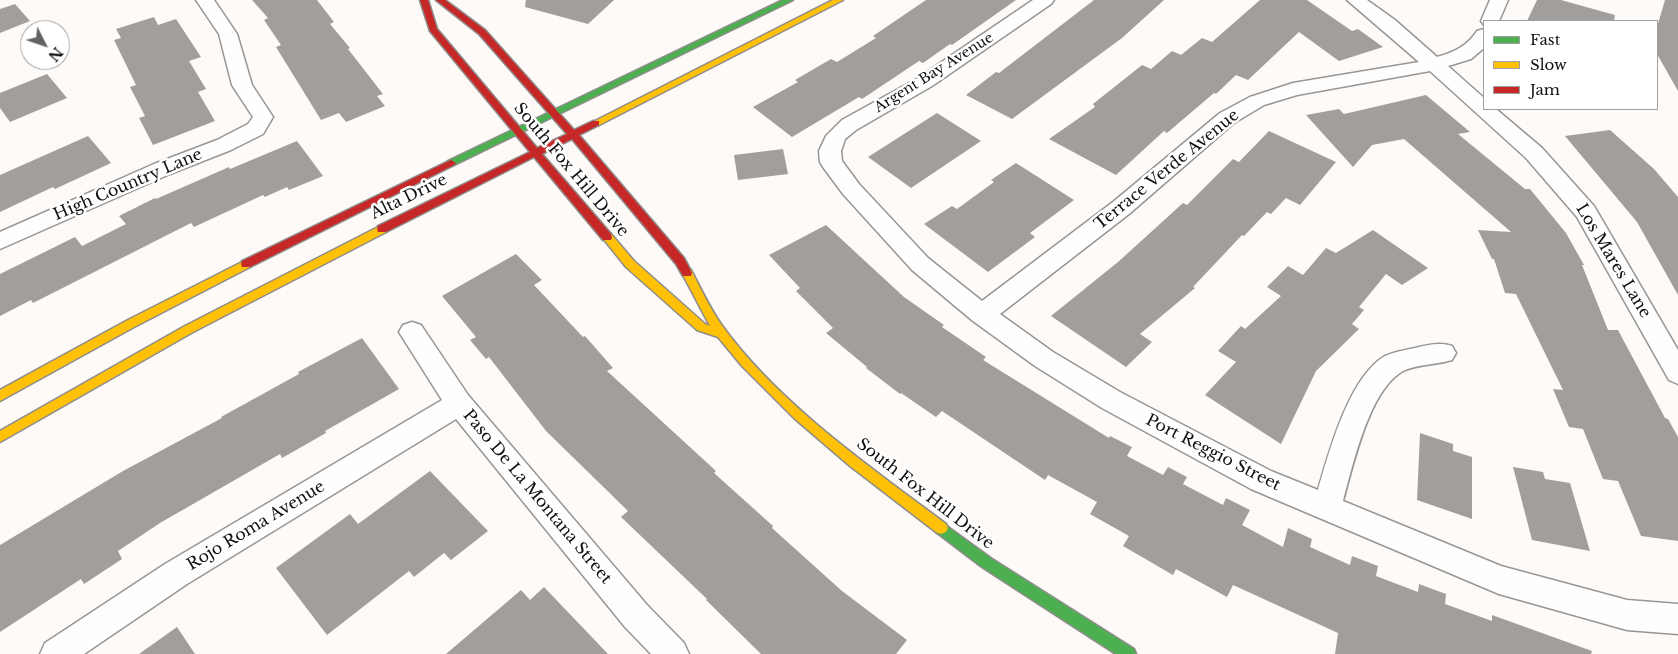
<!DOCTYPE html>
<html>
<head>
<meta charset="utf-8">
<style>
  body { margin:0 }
  #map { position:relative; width:1678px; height:654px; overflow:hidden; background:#fdfaf7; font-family:"Libre Baskerville",serif }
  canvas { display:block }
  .legend { position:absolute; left:1483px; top:20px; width:175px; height:90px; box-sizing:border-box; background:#fff; border:1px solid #a0a0a0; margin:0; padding:6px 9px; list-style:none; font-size:15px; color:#111 }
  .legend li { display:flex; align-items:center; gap:10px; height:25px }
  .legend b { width:25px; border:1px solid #a0a0a0 }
  .north { position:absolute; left:20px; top:20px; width:50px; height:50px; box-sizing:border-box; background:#fff; border:1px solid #a0a0a0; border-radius:50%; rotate:131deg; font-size:14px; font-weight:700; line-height:20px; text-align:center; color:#111 }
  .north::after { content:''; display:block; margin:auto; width:18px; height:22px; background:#646362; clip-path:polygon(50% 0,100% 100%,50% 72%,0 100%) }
</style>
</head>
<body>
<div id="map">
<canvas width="1678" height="654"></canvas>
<ul class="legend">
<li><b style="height:6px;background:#4caf50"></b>Fast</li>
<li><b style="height:6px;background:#ffc107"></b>Slow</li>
<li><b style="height:6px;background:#c62828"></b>Jam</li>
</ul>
<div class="north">N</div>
</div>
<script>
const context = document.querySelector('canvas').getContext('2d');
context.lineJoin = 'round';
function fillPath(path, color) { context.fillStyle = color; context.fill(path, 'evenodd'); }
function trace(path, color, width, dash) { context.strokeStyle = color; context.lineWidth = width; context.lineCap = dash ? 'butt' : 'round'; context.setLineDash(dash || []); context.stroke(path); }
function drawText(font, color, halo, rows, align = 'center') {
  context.font = font + ' "Libre Baskerville",serif'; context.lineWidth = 5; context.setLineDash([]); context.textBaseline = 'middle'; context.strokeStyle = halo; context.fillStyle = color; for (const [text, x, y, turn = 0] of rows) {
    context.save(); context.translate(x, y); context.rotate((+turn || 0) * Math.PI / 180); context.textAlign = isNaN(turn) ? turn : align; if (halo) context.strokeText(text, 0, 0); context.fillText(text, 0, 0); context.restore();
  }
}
const building = new Path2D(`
  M252 0H317L334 22 330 24 350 48 348 49 383 94 377 96 385 106 346 122 339 113 321 120 276 47 281 45 264 20 268 18Z
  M526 0H614L588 24 525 7Z
  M926 0H1016L952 45 950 44 923 63 919 61 862 99 859 97 792 137 753 107 798 82 795 80 831 59 837 62 876 38 873 36Z
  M1094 0H1164L1122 38 1012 119 966 95 996 72 999 73Z
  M1260 0H1307L1352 31 1358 29 1383 47 1339 61 1299 32 1248 80 1236 75 1216 94 1214 93 1167 133 1164 131 1116 175 1049 139 1095 107 1093 104 1142 65 1151 69 1172 51 1181 55 1202 38 1212 42Z
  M1537 0H1561L1615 15 1614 21H1527Z
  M1665 0H1678V91L1657 54V27Z
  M15 4 30 21 0 33V9Z
  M154 17 158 25 176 19 201 57 189 61 206 89 198 92 215 121 153 145 139 118 145 116 130 87 136 85 114 40 121 38 116 29Z
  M47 74 67 98 10 122 0 108V93Z
  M1426 95 1470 132 1458 134 1525 189H1530L1566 233 1584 265H1582L1608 330H1618L1665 418 1668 419 1678 437V541L1641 536 1618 481 1603 479 1583 429 1569 427 1553 389 1563 390 1516 294 1505 293 1494 259H1492L1478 230 1511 232 1404 139 1372 145 1353 167 1306 115 1339 109 1344 114Z
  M937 113 981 141 911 188 868 157Z
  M1610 130 1654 169 1678 197V295L1637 222 1565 136Z
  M1269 131 1336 162 1300 205 1286 198 1271 214 1267 212 1244 236 1242 235 1193 287 1195 288 1140 334 1152 342 1126 367 1051 316 1118 262 1183 203 1187 205 1233 159 1239 162Z
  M88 136 111 163 55 189 53 187 0 212V175Z
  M297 141 323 176 289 190 287 187 265 197 263 195 194 227 191 223 33 303 31 300 0 316V274L75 237 82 246 126 224 119 216 155 198 156 199 229 167 230 169Z
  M783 149 788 174 738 180 734 155Z
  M1016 163 1074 200 1030 233 1035 237 988 272 924 224 952 206 957 209 994 182 991 180Z
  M826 225 904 297 944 325 942 327 986 357 983 360 1109 438 1110 436 1132 447 1127 456 1163 475 1168 467 1187 477 1183 484 1223 505 1226 498 1250 510 1242 525 1283 547 1288 528 1312 539 1310 547 1350 565 1352 556 1378 566 1376 576 1418 592 1419 584 1446 594 1445 604 1492 621V615L1592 651 1591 654H1335L1338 633 1233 585 1227 597 1176 569 1173 575 1123 546 1129 536 1090 514 1097 502 1048 475 1045 480 942 411 936 417 901 393 900 394 866 368 867 367 826 333 833 328 796 291 800 288 769 255Z
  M1373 230 1428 268 1402 285 1386 274 1359 307 1364 310 1352 324 1359 329 1316 371 1281 444 1205 395 1236 362 1218 351 1241 326 1245 329 1281 296 1267 287 1288 266 1303 275 1326 248 1336 253Z
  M516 254 542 280 534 285 583 337 585 336 613 368 607 371 716 471 714 473 773 526 772 528 842 591 907 640 896 654H761L706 600 707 599 621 517 628 511 546 431 489 357 486 359 470 340 476 337 442 296Z
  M362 338 399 389 325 431 326 433 282 458 280 454 160 523 118 551 122 559 84 584 81 579 0 632V545L123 471 222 418 221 417 299 374 298 372Z
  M1420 433 1453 444V451L1472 457V519L1417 500Z
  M1513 467 1543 472 1545 479 1570 483 1590 551 1532 540Z
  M430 471 488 531 451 560 444 553 414 577 409 571 327 635 276 568 350 514 358 524Z
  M544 587 608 654H446L521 590 530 600Z
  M177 627 195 654H139Z`);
const street = new Path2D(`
  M196 0H214L237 34 252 85 273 117 263 134 231 150 170 174 0 249V232L154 164 217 140 248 124 253 117 232 85 219 34Z
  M1033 0H1054L1051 4 932 86 856 130 845 139 841 151 842 161 859 184 928 258 982 301 1113 202 1220 113 1250 97 1293 83 1419 62 1347 0H1367L1395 20 1437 57C1455 52 1467 46 1477 31L1484 29V48L1471 59 1448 66 1484 98V109H1496L1542 148 1594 206 1678 350V384L1669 380 1577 217 1526 158 1430 71 1297 95 1264 105 1234 123 1129 214 1000 314 1053 352 1120 392 1271 471 1318 490C1329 452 1349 377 1385 356 1394 352 1405 350 1415 348 1427 345 1440 342 1452 346L1456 353 1452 360C1437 365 1417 364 1403 371 1369 390 1353 465 1343 501L1501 566 1627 600 1678 604V634L1627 630 1499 594 1251 489 1102 408 1035 366 973 321 912 270 843 194 823 167 820 162 819 151 826 136 842 120 918 78Z
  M1490 0H1508L1499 21H1484V25L1481 21Z
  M412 322 421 325 468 395 647 605 684 643 689 654H651L625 627 456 419 187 584 84 654H40L45 643 165 564 442 400 399 332 403 325Z`);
const fast = new Path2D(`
  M783 0H793L454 165H448L446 163 448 161Z
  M941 522 992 559 1134 649 1136 654H1116L982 567 936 532 934 528 936 524Z`);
const slow = new Path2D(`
  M833 0H843L599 125H593L591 123Z
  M382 225 386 226 387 229 386 232 193 332 0 442V431L185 326Z
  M607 233 611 234 634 261 705 324 710 326 682 273 683 270H691C701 289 710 309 723 327 779 404 870 467 946 524L948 528 946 532 941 534 936 532 850 466 794 418 742 366 718 337 697 330 626 267 602 237Z
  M246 260 251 264 250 267 134 327 0 401V390L126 321Z`);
const jam = new Path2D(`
  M420 0H428L437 29 537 148 567 134 479 34 436 0H445L485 30 574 130 593 121H599V125L579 135 684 258 692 273 691 276H683L676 264 572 139 542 154 611 234 612 237 611 240H603L534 157 386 232H378L377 229 378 226 530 152 430 31Z
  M451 160 456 163 454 165 250 267H242L241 264 242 261Z`);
const farStreetnames = [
  ["Argent Bay Avenue",934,73,-32]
];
const streetNames = [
  ["South Fox Hill Drive",571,170,50],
  ["Terrace Verde Avenue",1167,170,-39],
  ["High Country Lane",128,185,-23],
  ["Alta Drive",409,197,-26],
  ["Los Mares Lane",1613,261,59],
  ["Port Reggio Street",1213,453,27],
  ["South Fox Hill Drive",925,494,38],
  ["Paso De La Montana Street",537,497,50],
  ["Rojo Roma Avenue",256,526,-31]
];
fillPath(building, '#a19e9c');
trace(street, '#979695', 3);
trace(fast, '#8e8d8b', 3);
trace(slow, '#8e8d8b', 3);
trace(jam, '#8e8d8b', 3);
fillPath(street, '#fffefe');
fillPath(fast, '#4caf50');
fillPath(slow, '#ffc107');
fillPath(jam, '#c62828');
drawText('14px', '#111', '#fff', farStreetnames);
drawText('16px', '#111', '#fff', streetNames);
</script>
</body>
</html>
